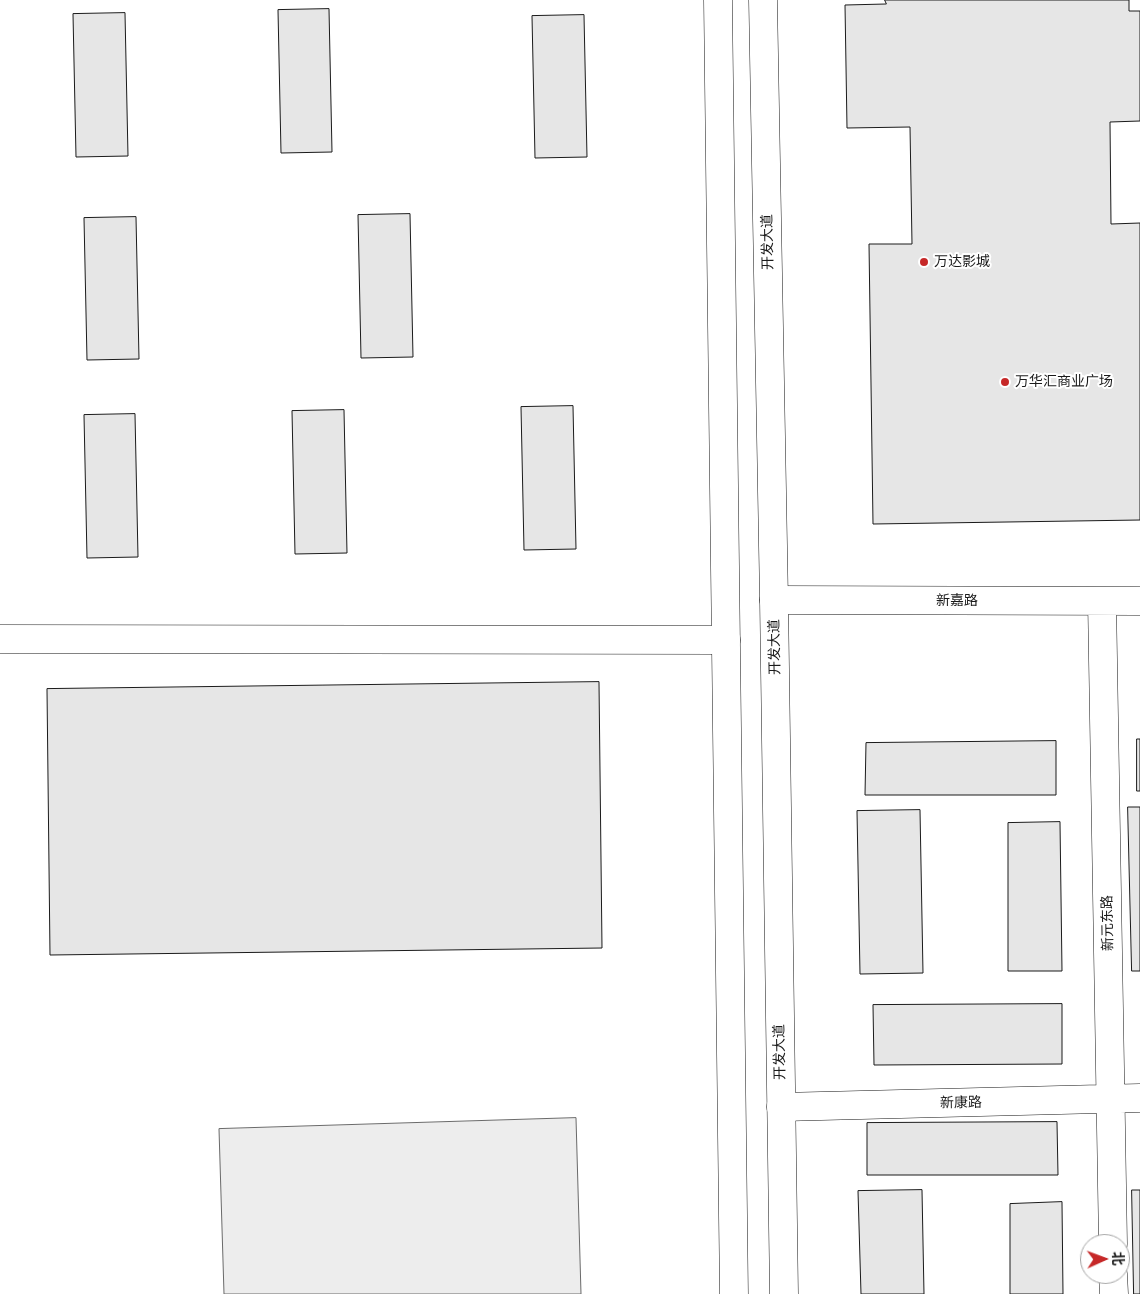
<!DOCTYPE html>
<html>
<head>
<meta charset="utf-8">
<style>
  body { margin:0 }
  #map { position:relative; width:1140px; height:1294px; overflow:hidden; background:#fff; font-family:Literata,"Noto Sans SC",serif }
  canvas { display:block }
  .north { position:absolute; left:1080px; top:1234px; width:50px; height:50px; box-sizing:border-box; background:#fff; border:1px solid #a3a3a3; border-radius:50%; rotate:88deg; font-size:14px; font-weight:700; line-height:20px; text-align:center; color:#1a1a1a }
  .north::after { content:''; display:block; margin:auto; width:18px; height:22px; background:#c62828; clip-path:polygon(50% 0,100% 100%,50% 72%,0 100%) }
</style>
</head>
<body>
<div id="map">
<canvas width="1140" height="1294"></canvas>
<div class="north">北</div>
</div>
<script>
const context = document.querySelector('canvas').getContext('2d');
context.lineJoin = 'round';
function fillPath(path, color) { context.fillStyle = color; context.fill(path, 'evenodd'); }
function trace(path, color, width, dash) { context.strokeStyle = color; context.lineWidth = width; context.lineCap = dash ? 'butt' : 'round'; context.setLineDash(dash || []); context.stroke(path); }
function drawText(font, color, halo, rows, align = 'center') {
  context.font = font + ' Literata,"Noto Sans SC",serif'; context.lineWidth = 4; context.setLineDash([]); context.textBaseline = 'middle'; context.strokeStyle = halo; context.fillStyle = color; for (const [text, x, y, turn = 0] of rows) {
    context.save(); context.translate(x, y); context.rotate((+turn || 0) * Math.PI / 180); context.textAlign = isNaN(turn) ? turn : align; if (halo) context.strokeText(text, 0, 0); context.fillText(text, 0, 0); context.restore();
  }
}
const parking = new Path2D(`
  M576 1118 581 1294H224L219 1129Z`);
const building = new Path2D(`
  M885 0H1129V11H1140V121L1110 122 1111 224 1140 223V520L873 524 869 244H912L910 127 847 128 845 5 886 4Z
  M329 9 332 152 281 153 278 10Z
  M125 13 128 156 76 157 73 14Z
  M584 15 587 157 535 158 532 16Z
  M410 214 413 357 361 358 358 215Z
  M136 217 139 359 87 360 84 218Z
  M573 406 576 549 524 550 521 407Z
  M344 410 347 553 295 554 292 411Z
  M135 414 138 557 87 558 84 415Z
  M599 682 602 948 50 955 47 689Z
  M1137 739H1140V791H1137Z
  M1056 741V795H865L866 743Z
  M1128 807H1140V971H1132Z
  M920 810 923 973 860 974 857 811Z
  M1060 822 1062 971H1008V823Z
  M1062 1004V1064L874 1065 873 1005Z
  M1057 1122 1058 1175H867V1123Z
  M922 1190 924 1294H861L858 1191Z
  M1132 1190H1140V1294H1134Z
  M1062 1202 1063 1294H1010V1204Z`);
const minor = new Path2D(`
  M774 600 1140 601
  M1102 601 1113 1244
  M0 639 726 640
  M781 1107 1140 1098
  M1113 1274 1114 1294`);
const major = new Path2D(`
  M718 0 734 1294
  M763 0 774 600 784 1294`);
const markers = [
  [924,262,5,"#c62828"],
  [1005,382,5,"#c62828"]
];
const streetNames = [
  ["开发大道",768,242,-91],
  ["新嘉路",957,601],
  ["开发大道",775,647,-91],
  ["新元东路",1108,923,-91],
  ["开发大道",780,1052,-91],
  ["新康路",961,1103,-1]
];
const poiNames = [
  ["万达影城",934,262],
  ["万华汇商业广场",1015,382]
];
fillPath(parking, '#ededed');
trace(parking, '#6a6a6a', 1);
fillPath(building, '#e6e6e6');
trace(building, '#1a1a1a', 1);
trace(minor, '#1a1a1a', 29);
trace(major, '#1a1a1a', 29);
trace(minor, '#fff', 28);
trace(major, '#fff', 28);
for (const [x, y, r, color] of markers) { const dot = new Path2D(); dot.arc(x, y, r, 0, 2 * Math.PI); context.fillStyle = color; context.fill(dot); trace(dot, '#fff', 2); }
drawText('14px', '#1a1a1a', '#fff', streetNames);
drawText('14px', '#1a1a1a', '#fff', poiNames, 'left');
</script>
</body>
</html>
